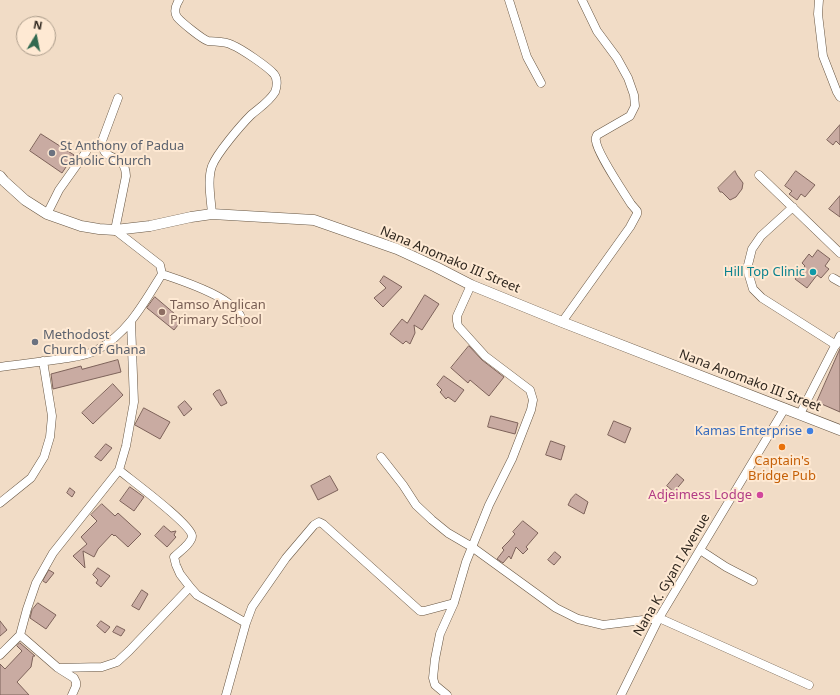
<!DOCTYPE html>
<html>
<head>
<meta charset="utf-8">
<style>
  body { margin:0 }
  #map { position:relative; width:840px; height:695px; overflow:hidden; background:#f1dcc6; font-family:"Noto Sans",sans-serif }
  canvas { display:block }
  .north { position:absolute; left:16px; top:16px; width:40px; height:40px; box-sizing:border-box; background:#fee9d3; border:1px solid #aa9b8a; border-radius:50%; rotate:10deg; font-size:11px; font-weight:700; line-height:16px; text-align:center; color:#2d251d }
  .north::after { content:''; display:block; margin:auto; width:14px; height:18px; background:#316950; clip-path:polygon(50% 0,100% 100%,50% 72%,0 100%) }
</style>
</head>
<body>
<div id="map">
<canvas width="840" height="695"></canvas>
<div class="north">N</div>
</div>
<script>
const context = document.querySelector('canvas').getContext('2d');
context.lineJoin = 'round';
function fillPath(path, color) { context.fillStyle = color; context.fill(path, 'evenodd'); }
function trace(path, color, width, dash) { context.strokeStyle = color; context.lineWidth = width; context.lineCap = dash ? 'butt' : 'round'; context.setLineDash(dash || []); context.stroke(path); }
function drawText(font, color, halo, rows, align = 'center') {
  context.font = font + ' "Noto Sans",sans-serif'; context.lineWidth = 4; context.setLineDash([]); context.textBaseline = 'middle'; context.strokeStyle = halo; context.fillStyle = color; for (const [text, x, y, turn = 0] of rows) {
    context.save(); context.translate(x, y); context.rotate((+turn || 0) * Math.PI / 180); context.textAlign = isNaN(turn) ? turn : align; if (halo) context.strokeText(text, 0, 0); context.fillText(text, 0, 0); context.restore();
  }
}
const building = new Path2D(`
  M840 125V145L836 141 833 145 827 140Z
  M41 134 74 155 62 173 30 151Z
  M735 171 737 175 743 183 742 189 736 197 730 200 722 192H720L718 188Z
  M796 171 815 185 805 197 801 194 797 200 789 194 792 191 785 186Z
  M840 196V217L829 209Z
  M818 250 830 259 825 266 829 269 821 278 817 275 807 288 795 279 805 266 802 263 809 254 812 257Z
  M384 276 402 287 383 307 374 298 386 288 380 282Z
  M425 295 439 304 422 330 414 325 415 333 410 344 406 341 403 344 390 334 402 319 407 323Z
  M155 297 182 320 174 330 147 308Z
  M469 346 482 360 504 377 489 396 470 380 468 383 451 368Z
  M840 349V412L817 402Z
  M118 360 121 372 53 389 51 374 81 366 82 369Z
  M444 376 464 390 455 402 448 397 446 399 440 392 442 390 437 385Z
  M113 384 123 395 93 424 82 413Z
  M220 390 227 403 221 406 213 394 216 391Z
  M185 401 192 409 184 416 178 407Z
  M144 408 170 422 160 439 135 425Z
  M491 416 518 423 515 434 488 427Z
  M614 421 631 428 625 443 608 435Z
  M551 441 565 446 561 460 546 455Z
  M106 444 112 448 101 461 95 457Z
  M677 474 684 480 674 492 667 486Z
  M330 476 338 490 318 500 311 486Z
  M130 487 144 497 134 511 120 501Z
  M70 488 75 492 72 497 67 493Z
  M576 494 588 502 584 514 568 505 571 499Z
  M102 504 115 516 118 513 141 534 128 547 115 535 114 536 112 534 98 549 94 557 83 551 85 568 73 556 87 544 81 537 97 521 91 515Z
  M523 521 538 533 526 547 528 549 523 554 516 547 511 559 509 556 503 563 497 559 504 550 502 548 509 541 515 534 513 532Z
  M164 526 171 532 176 531 174 535 176 537 167 547 155 536Z
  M555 552 561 557 554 565 548 560Z
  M98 568 110 576 101 587 96 583 98 580 93 575Z
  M49 570 54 573 46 583 43 581Z
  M142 590 148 594 139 610 132 606Z
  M38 603 56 615 46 629 30 618 32 610Z
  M0 621 7 630 0 636Z
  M101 621 110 627 105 633 97 626Z
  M117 626 125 630 121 636 113 632Z
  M20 643 35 656H33L31 667 17 682 29 695H0V664L5 669 22 651 17 646Z`);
const minor = new Path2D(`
  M179 0C176 5 173 11 177 17 181 22 202 39 208 41 216 42 225 41 232 45 242 49 268 67 274 74 278 79 277 87 275 92 269 102 259 108 251 115 241 125 217 153 212 166 207 180 211 199 212 214
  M509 0 527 57 541 83
  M819 0 818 14 823 56 837 92 840 97
  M759 175 840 253
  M793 207 761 236 752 249 747 269 753 289 762 298 836 345
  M47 214 59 190 86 152
  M162 274C180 280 241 299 242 322
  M833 278 840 282
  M562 322 630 227 637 214V211L631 204C623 191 597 153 596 141 595 138 596 138 597 135L630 116 635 106 634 95 628 78 617 58 597 31 582 0
  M0 367C20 364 41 362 61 359 73 357 87 356 97 350 128 333 144 303 162 274L160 265 115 230 126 176C125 150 102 165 102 141L118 98
  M800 414 840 336
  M381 457 403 485 416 505 432 520 448 533 472 547 556 608 578 619 603 625 659 618 809 685
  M119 470C131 480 191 524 192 536 192 543 179 552 174 557L176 565 180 574 190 587 197 595 246 623
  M0 503 31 478 44 457 50 437 52 416 43 361
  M700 550 726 567 753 581
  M454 603 466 562 489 505 512 459 531 410 533 400 530 390 485 356 458 326 457 321V316L471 285
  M20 635 58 668 74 678 76 682V686L72 695
  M0 655 20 635 27 609 36 583 53 553 119 470 126 446 134 402 131 322
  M58 668 102 667 117 662 129 651 190 587
  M226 695 246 623 252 607 286 558 314 525 319 522 323 524 420 611H424L454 603 440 634 435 659 433 678 435 685 447 695
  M621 695 659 618 785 408`);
const tertiary = new Path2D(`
  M0 176 4 181 25 200 47 214 81 226 99 229 115 230 150 226 191 217 212 214 314 220 397 249 436 267 471 285 562 322 840 430`);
const markers = [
  [52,153,4,"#6b7280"],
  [813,272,4,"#0f9aa8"],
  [162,312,4,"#8d6e63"],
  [35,342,4,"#6b7280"],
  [810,431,4,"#3f7fe0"],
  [782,447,4,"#e8710a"],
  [760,495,4,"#d1479c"]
];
const worshipNames = [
  ["St Anthony of Padua",60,146],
  ["Caholic Church",60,161],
  ["Methodost",43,335],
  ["Church of Ghana",43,350]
];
const streetNames = [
  ["Nana Anomako III Street",450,260,23],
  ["Nana Anomako III Street",750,381,21],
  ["Nana K. Gyan I Avenue",672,575,-60]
];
const cultureNames = [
  ["Hill Top Clinic",805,272]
];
const educationNames = [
  ["Tamso Anglican",170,305],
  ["Primary School",170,320]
];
const shopNames = [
  ["Kamas Enterprise",802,431]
];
const foodNames = [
  ["Captain's",782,461],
  ["Bridge Pub",782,476]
];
const hotelNames = [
  ["Adjeimess Lodge",752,495]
];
fillPath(building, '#c9aba2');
trace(building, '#7d625a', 1);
trace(minor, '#665542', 9);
trace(tertiary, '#665542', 11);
trace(minor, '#fff', 8);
trace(tertiary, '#fff', 10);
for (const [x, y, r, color] of markers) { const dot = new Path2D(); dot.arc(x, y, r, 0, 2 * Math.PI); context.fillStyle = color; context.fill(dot); trace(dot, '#fee9d3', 1.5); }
drawText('13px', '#5b616d', '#fee9d3', worshipNames, 'left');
drawText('13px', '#2d251d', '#fee9d3', streetNames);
drawText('13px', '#0d838f', '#fee9d3', cultureNames, 'right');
drawText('13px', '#785e54', '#fee9d3', educationNames, 'left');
drawText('13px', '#366cbe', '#fee9d3', shopNames, 'right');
drawText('13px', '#c56008', '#fee9d3', foodNames);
drawText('13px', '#b23c85', '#fee9d3', hotelNames, 'right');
</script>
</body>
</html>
